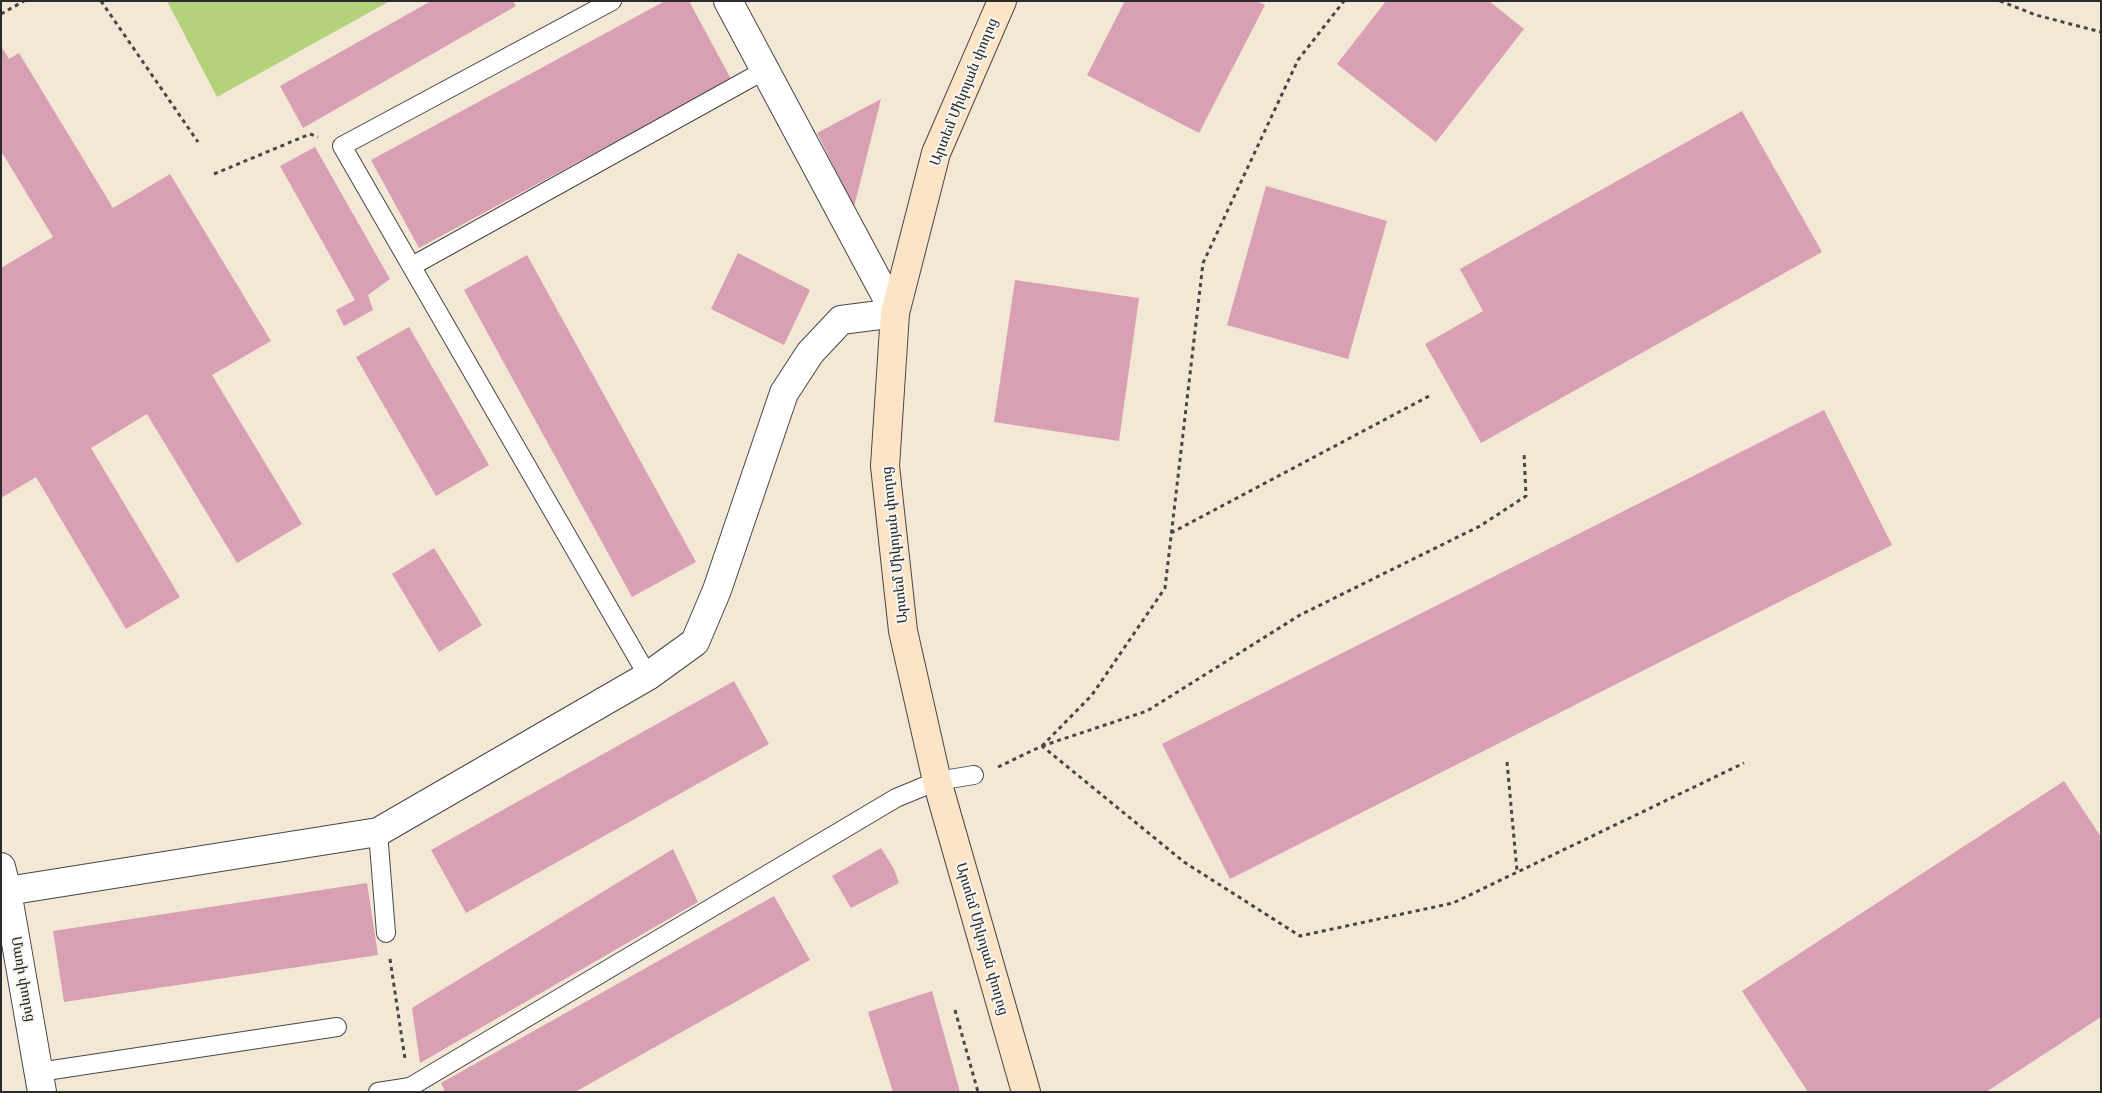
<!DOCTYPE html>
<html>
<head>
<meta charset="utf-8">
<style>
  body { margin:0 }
  #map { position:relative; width:2102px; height:1093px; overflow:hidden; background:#f3e8d6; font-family:"Libre Caslon Text",serif }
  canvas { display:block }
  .frame { position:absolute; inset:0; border:2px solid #2b2b2b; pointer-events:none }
</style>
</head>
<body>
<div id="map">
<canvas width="2102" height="1093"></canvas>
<div class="frame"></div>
</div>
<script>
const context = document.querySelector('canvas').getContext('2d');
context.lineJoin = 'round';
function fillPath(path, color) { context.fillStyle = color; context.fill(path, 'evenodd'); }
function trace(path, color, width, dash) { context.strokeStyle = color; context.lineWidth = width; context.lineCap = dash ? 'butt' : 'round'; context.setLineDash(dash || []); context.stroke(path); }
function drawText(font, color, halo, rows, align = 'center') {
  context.font = font + ' "Libre Caslon Text","Noto Serif Armenian",serif'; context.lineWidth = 4; context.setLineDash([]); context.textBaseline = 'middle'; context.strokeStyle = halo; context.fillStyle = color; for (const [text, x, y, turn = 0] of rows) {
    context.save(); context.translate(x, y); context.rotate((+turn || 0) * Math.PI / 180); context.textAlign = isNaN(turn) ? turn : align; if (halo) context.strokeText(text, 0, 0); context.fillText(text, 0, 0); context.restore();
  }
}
const green = new Path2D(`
  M167 1H390L217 97Z`);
const building = new Path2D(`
  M431 1H513L516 6 303 128 280 86Z
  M665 1H689L731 79 419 248 371 160Z
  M1125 1H1257L1265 5 1199 133 1087 75Z
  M1386 1H1489L1524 29 1436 142 1337 64Z
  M1 46 9 59 19 53 113 208 170 174 271 341 212 375 302 524 237 563 147 414 91 448 180 597 126 629 36 477 1 498V268L53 237 1 151Z
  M881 99 854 207 817 133Z
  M1742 111 1822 252 1481 443 1425 344 1483 311 1460 269Z
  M315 147 390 279 368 295 373 310 344 326 336 310 355 300 280 166Z
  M1266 186 1387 221 1348 359 1227 325Z
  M738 253 810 290 784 345 711 309Z
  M527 255 696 562 632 597 464 290Z
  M1015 280 1139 298 1119 441 994 422Z
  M409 327 489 465 436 496 356 357Z
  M1824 410 1892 545 1230 879 1162 744Z
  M434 548 482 625 439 652 392 574Z
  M734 681 769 744 466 913 431 850Z
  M2064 781 2101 837V1017L1986 1092H1808L1742 991Z
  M881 848 894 869 899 883 851 908 832 876Z
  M673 849 698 902 420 1063 412 1008Z
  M367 883 378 955 64 1002 53 931Z
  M774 896 810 960 575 1092H445L441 1083Z
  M932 991 960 1092H893L868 1012Z`);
const path = new Path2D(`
  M101 1 198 142
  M2000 1 2036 15 2101 32
  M1 14 24 1
  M214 174 310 134 318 137
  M1171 533 1431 395
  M1042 746 1092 695 1165 588 1203 263 1298 60 1344 1
  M1042 746 1147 711 1300 615 1480 526 1526 496 1524 452
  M1507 762 1517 871
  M998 767 1042 746 1184 862 1300 936 1453 903 1744 763
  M390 959 405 1059
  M955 1010 978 1092`);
const lane = new Path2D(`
  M612 1 342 146 648 676
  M412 266 765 70
  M378 832 386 933
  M39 1072 337 1027
  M378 1092 410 1087 896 798 937 781 974 775`);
const street = new Path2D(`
  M1 867 7 891 42 1092
  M7 891 378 832 648 676 695 642 717 590 784 393 810 353 841 320 895 313 728 1`);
const secondary = new Path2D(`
  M1002 1 936 153 895 313 885 466 903 631 937 781 1026 1092`);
const streetNames = [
  ["Արտեմ Միկոյան փողոց",964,92,-68],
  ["Արտեմ Միկոյան փողոց",895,545,-96],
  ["Արտեմ Միկոյան փողոց",982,939,74],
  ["Մառի փողոց",23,979,80]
];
fillPath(green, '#b3d27a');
fillPath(building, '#d99fb2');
trace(lane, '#494745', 20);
trace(street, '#494745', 30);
trace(secondary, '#494745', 30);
trace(path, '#494745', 3, [4, 4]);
trace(lane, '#fff', 18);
trace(street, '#fff', 28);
trace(secondary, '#fee4c6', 28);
drawText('14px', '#2b2b2b', '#f6f6f2', streetNames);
</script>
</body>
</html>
